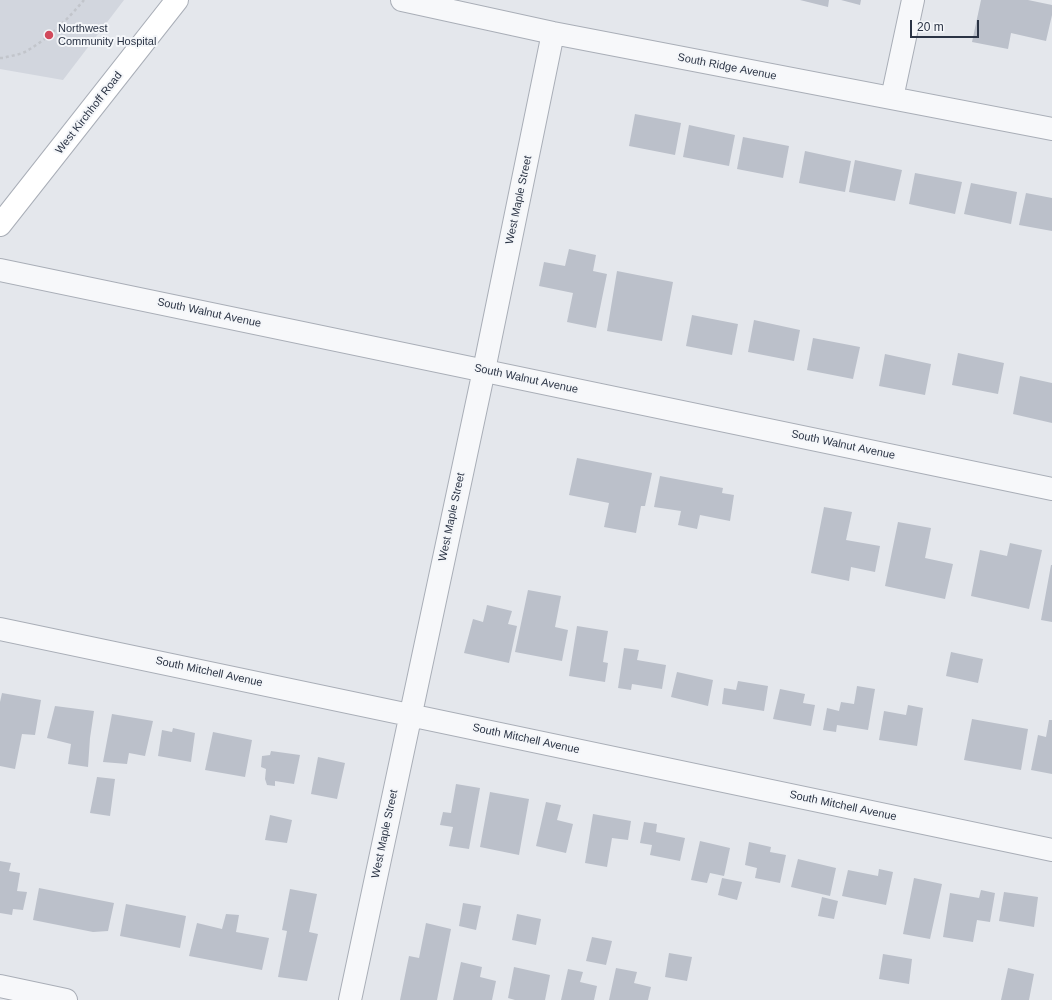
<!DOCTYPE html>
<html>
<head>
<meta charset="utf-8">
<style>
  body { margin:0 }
  #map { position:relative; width:1052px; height:1000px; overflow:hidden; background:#e4e7ec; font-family:Arial,sans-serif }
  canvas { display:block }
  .scale { position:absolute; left:910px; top:20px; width:69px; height:18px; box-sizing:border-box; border:2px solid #2b3445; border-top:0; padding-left:5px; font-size:12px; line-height:14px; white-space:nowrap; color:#2b3445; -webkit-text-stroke:3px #f4f6f9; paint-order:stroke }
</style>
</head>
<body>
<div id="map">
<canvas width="1052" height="1000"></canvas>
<div class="scale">20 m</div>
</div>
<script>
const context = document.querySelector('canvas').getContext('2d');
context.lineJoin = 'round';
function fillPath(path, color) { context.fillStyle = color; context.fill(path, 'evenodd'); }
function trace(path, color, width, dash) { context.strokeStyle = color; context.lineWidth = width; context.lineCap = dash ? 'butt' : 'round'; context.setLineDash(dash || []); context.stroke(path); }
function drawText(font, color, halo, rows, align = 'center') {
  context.font = font + ' Arial,sans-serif'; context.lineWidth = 4; context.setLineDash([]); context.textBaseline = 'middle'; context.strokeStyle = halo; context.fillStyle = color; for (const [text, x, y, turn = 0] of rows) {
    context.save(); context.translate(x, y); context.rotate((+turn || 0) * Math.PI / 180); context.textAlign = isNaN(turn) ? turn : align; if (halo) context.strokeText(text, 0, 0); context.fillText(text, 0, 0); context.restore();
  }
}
const built = new Path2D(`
  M0 0H124L63 80 0 69Z`);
const building = new Path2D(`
  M800 0H829L828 7Z
  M841 0H861L860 5Z
  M981 0H1028L1052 5V15L1046 41 1011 33 1008 49 972 42Z
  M635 114 681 123 675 155 629 146Z
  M689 125 735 135 729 166 683 157Z
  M743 137 789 146 783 178 737 169Z
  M805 151 851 161 845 192 799 183Z
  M855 160 902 170 895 201 849 192Z
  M915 173 962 182 955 214 909 204Z
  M971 183 1017 192 1011 224 964 214Z
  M1026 193 1052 198V231L1019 225Z
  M569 249 596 255 593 271 607 274 596 328 567 322 573 293 539 286 544 262 565 266Z
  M617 271 673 282 662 341 607 331Z
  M692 315 738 324 732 355 686 346Z
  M754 320 800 330 794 361 748 352Z
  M813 338 860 347 853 379 807 370Z
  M958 353 1004 363 998 394 952 385Z
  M885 354 931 364 925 395 879 386Z
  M1020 376 1052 383V423L1013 414Z
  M577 458 652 473 645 506H641L636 533 604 527 609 503 569 495Z
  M660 476 723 488 722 493 734 495 730 521 700 515 697 529 678 525 681 511 654 507Z
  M824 507 852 512 846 540 880 546 875 572 851 567 849 581 811 573Z
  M898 522 931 528 925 558 953 564 945 599 885 586Z
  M1010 543 1042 550 1029 609 971 596 980 550 1007 556Z
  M1051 565H1052V622L1041 620Z
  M528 590 561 596 555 627 568 630 562 661 515 652Z
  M487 605 512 611 508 624 517 626 509 663 464 653 473 619 483 622Z
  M577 626 608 631 603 662 608 663 605 682 569 676Z
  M624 648 639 650 637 660 666 665 662 689 632 684 631 690 618 688Z
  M951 652 983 659 978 683 946 676Z
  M677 672 713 680 708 706 671 697Z
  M738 681 768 686 764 711 722 704 724 688 736 690Z
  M857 686 875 689 868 730 837 725 836 732 823 730 827 708 839 711 841 702 854 704Z
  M780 689 805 694 803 703 815 705 811 726 773 719Z
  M2 693 41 700 35 735 22 734 15 769 0 766V702Z
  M908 705 923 708 917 746 879 740 884 711 906 715Z
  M55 706 94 711 90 738 88 767 68 764 71 744 47 738Z
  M112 714 153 721 145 756 129 753 127 764 103 762Z
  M972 719 1028 729 1021 770 964 760Z
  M1049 720H1052V774L1031 770 1038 735 1046 737Z
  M173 728 195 733 191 762 158 756 162 730 172 732Z
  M213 732 252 740 245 777 205 770Z
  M271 751 300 755 294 784 275 781V786L267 785 265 779 266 769 261 767 262 756 270 755Z
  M318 757 345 763 337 799 311 794Z
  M97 777 115 779 110 816 90 813Z
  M456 784 480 788 469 849 449 846 453 827 440 825 443 812 451 813Z
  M490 792 529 799 519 855 480 847Z
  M546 802 561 805 557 820 573 824 566 853 536 846Z
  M593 814 631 821 628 840 612 838 607 867 585 863Z
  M270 815 292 820 287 843 265 840Z
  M644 822 657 824 656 832 685 838 680 861 650 855 652 845 640 843Z
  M700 841 730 848 724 876 710 873 707 883 691 880Z
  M749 842 771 847 770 852 786 855 780 883 755 878 757 868 745 865Z
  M798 859 836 868 830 896 791 887Z
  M0 861 11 863 9 871 20 873 17 891 27 892 23 910 13 909 12 915 0 913Z
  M879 869 893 872 886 905 842 896 848 870 878 876Z
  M722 878 742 882 737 900 718 895Z
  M914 878 942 884 930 939 903 934Z
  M39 888 114 903 108 931 93 932 33 920Z
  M290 889 317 894 309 932 318 934 307 981 278 977 287 931 282 930Z
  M981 890 995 893 990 922 977 920 973 942 943 937 950 893 979 898Z
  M1004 892 1038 897 1034 927 999 921Z
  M822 897 838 901 834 919 818 916Z
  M463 903 481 906 476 930 459 926Z
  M126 904 186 916 180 948 120 936Z
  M226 914 239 915 236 932 269 938 262 970 189 956 197 923 222 929Z
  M517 914 541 919 536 945 512 940Z
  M426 923 451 929 437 1000H400L409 956 419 958Z
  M592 937 612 941 606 965 586 961Z
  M669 953 692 957 687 981 665 977Z
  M883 954 912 959 909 984 879 979Z
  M461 962 482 967 480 977 496 981 492 1000H453Z
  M514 967 550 975 545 1000H515L508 998Z
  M616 968 637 972 634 983 651 987 648 1000H609Z
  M1008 968 1034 974 1029 1000H1001Z
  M568 969 583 972 580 982 597 986 594 1000H561Z`);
const path = new Path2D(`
  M0 58H3C10 56 18 55 25 52 48 39 67 20 84 0`);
const minor = new Path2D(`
  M402 0 553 33 1052 129
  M892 98 913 0
  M0 270 1052 489
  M0 629 1052 850
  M0 986 66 1000
  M350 1000 484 370 553 33`);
const secondary = new Path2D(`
  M0 225 177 0`);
const markers = [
  [49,35,5,"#d1495b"]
];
const poiNames = [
  ["Northwest",58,29],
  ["Community Hospital",58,42]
];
const streetNames = [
  ["South Ridge Avenue",727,67,11],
  ["West Kirchhoff Road",89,113,-52],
  ["West Maple Street",519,200,-78],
  ["South Walnut Avenue",209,313,12],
  ["South Walnut Avenue",526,379,12],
  ["South Walnut Avenue",843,445,12],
  ["West Maple Street",452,517,-78],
  ["South Mitchell Avenue",209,672,12],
  ["South Mitchell Avenue",526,739,12],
  ["South Mitchell Avenue",843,806,12],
  ["West Maple Street",385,834,-78]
];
fillPath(built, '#d2d6de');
fillPath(building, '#bbc0ca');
trace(minor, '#a9aeb7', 24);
trace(secondary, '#a9aeb7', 24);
trace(path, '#c2c5cb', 2.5, [3, 3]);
trace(minor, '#f7f8fa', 22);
trace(secondary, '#fff', 22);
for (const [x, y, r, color] of markers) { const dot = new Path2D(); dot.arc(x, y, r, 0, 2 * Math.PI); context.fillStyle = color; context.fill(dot); trace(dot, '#f4f6f9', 1.5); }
drawText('11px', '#2b3445', '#f4f6f9', poiNames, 'left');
drawText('11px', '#2b3445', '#f4f6f9', streetNames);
</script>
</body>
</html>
